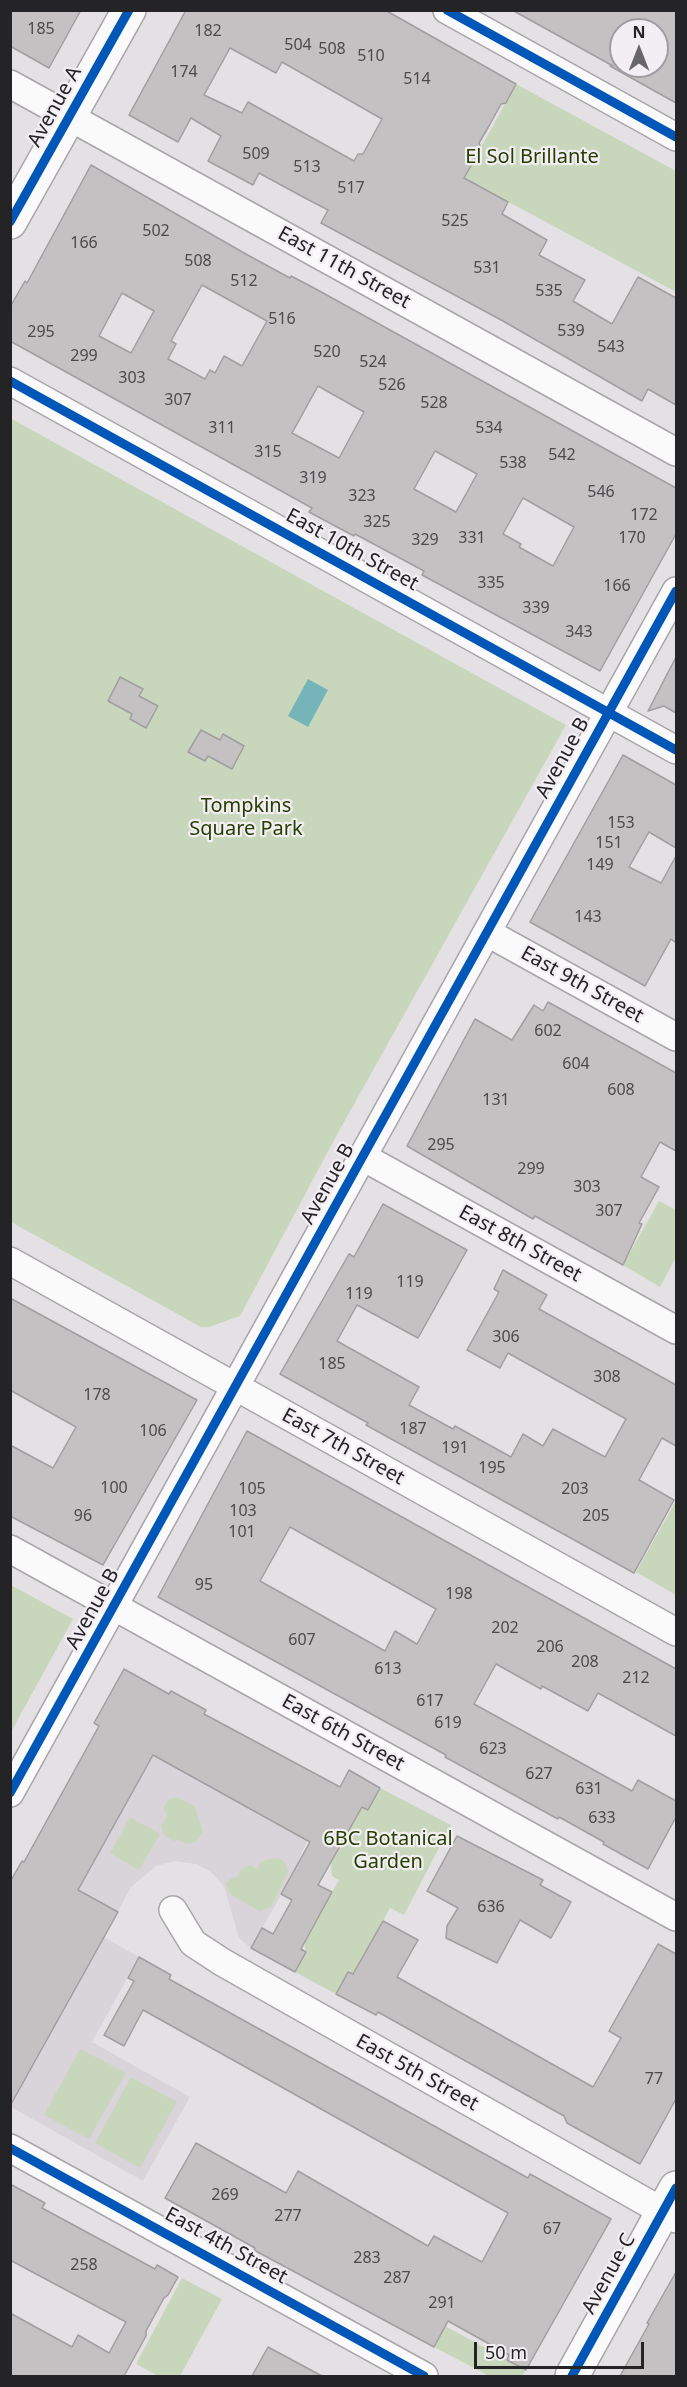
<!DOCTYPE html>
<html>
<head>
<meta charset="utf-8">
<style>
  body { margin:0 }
  #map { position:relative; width:687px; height:2387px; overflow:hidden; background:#e4e1e5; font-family:"Noto Sans",sans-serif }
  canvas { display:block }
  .frame { position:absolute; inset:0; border:12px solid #242325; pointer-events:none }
  .north { position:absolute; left:609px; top:18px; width:60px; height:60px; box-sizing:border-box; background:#f2eef3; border:2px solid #a09da1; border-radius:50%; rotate:0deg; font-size:16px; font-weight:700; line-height:24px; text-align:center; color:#242325 }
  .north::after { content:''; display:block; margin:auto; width:21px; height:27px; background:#676668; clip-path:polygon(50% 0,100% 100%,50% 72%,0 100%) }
  .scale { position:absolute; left:474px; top:2342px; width:170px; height:27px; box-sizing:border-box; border:3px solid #242325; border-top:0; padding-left:8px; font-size:18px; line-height:21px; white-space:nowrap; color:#242325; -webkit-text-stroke:4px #f2eef3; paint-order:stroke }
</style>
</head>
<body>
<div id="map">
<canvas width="687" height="2387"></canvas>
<div class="frame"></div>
<div class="north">N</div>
<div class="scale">50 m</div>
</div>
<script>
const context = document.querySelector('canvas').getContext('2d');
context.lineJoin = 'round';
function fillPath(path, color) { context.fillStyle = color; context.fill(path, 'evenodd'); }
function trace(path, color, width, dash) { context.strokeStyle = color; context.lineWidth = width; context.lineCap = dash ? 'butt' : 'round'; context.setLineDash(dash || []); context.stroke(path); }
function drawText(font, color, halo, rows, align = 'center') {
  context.font = font + ' "Noto Sans",sans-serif'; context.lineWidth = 4.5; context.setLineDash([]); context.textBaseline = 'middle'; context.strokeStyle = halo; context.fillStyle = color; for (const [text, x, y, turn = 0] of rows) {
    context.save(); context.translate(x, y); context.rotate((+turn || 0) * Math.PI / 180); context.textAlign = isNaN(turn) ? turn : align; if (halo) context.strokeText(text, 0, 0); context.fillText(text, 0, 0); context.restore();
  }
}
const built = new Path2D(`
  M124 1669 169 1694 171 1691 206 1710 205 1714 336 1785V1787L307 1841 294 1872 251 1948 239 1938 224 1886 211 1872 196 1864 175 1861 156 1866 131 1887 104 1937 139 1957 92 2042 190 2097 143 2181 11 2107 10 1886 12 1878 22 1861 24 1862 99 1726 94 1723Z`);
const green = new Path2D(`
  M516 84 676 171V292L464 178Z
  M10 418 566 725 339 1131 240 1316 209 1327H201L11 1222Z
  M659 1201 676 1210V1257L660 1287 623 1265Z
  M676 1501V1595L636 1572Z
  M11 1585 73 1619 11 1732Z
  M380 1788 451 1825 404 1915 390 1908 353 1974 348 1972 336 1994 295 1972 306 1952 304 1942 339 1880 332 1876 331 1862 362 1807 368 1810Z
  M177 1797 195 1807 203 1832 196 1842 187 1844 178 1840 174 1841 164 1835 161 1826 167 1816 164 1808 168 1800Z
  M130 1817 160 1834 139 1870 110 1853Z
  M277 1858 284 1861 289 1871 271 1907 259 1911 230 1894 226 1884 230 1879 237 1877 241 1869 250 1865 257 1869 261 1861Z
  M80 2049 126 2073 89 2139 44 2115Z
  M131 2077 177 2102 140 2168 95 2143Z
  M182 2278 222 2299 180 2376H158L136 2364Z
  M445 2326 526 2370 522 2376H489L434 2347Z`);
const water = new Path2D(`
  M308 679 328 690 308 727 288 716Z`);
const building = new Path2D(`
  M10 10H81L49 68 10 46Z
  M186 10H385L516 84 506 103 501 104 489 126 479 143 481 148 464 178 508 202 502 214 547 240 539 255 585 280 573 301 612 324 638 277 676 298V405L648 389 642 401 503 321 321 223 328 210 305 198 259 173 253 185 208 161 221 136 191 118 178 142 129 115ZM230 48 276 73 282 62 382 119 363 154H358L354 161 248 102 242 113 204 95Z
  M512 10H676V103L610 66H613ZM621 30H657V66H621Z
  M91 165 244 253 290 278 291 276 314 288 676 488V534L600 671 422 575 424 571 355 534 354 536 309 512 312 508 10 341V307L25 281 27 283ZM202 285 267 321 242 366 224 356 215 373 210 370 205 379 168 359 176 344 171 341ZM122 293 154 311 131 353 99 336ZM318 386 364 412 339 458 292 433ZM435 451 477 474 456 512 414 489ZM523 498 574 527 553 566 519 547 521 544 503 534Z
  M676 657V713L664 706 648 711Z
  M120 677 143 689 139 696 158 706 146 728 130 719 132 714 108 701Z
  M201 730 220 740 223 734 244 746 232 769 208 756 205 761 188 752Z
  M623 755 676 785V848L649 832 629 867 661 883 676 856V943L671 939 645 986 530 922Z
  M548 1002 676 1073V1151L660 1142 641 1177 659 1187 639 1223 642 1224 623 1265 535 1216 533 1219 407 1146 475 1019 512 1040 534 1005 543 1011Z
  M383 1204 467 1250 418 1338 357 1305 337 1341 419 1387 409 1405 453 1429 455 1426 511 1457 523 1434 543 1446 553 1429 605 1457 626 1419 508 1353 500 1368 467 1350 499 1292 494 1289 503 1270 547 1295 539 1309 676 1385V1446L662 1438 639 1480 674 1500 634 1573 366 1425 368 1423 280 1374 349 1254 354 1257Z
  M10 1298 197 1400 103 1565 10 1516V1445L53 1468 76 1427 10 1390Z
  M247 1431 676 1669V1736L598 1693 588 1711 542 1686 541 1689 496 1664 474 1704 632 1791 638 1780 676 1801V1817L648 1869 603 1844 604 1842 559 1817 558 1819 536 1807 445 1757 446 1755 158 1597ZM290 1527 436 1609 417 1644 395 1631 385 1651 260 1581Z
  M124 1669 169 1694 171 1691 206 1710 204 1714 340 1787 349 1770 380 1788 368 1810 362 1807 318 1885 332 1892 301 1949 306 1952 295 1972 251 1948 262 1928 273 1934 292 1900 281 1894 310 1842 153 1755 78 1890 118 1912 10 2106V1882L22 1861 24 1862 99 1726 94 1723Z
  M457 1836 543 1880 540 1885 571 1902 551 1938 520 1920 497 1963 446 1938 447 1926 458 1908 427 1891Z
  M383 1921 418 1940 397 1977 593 2087 621 2038 609 2031 658 1944 676 1954V2099L640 2164 567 2123 564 2116 378 2012 376 2015 336 1994 348 1972 353 1974Z
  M139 1957 171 1975 169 1979 528 2178 530 2174 611 2219 526 2370 507 2360 509 2355 448 2321 434 2347 254 2250 255 2248 165 2198 196 2143 286 2193 298 2171 428 2246 434 2236 482 2262 508 2213 143 2010 124 2046 104 2035 134 1981 128 1978Z
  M10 2184 45 2203 42 2208 155 2269 157 2265 178 2277 168 2295 164 2298 146 2331V2336L124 2376H10V2313L72 2347 78 2335 109 2353 126 2322 10 2260Z
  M676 2272V2376H620L649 2324 647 2323Z
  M268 2347 322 2376H252Z`);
const minor = new Path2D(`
  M447 10 676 137
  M10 84 676 452
  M10 381 676 750
  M488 933 676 1037
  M363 1157 676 1330
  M10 1261 676 1632
  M10 1549 676 1917
  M10 1793 676 591
  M173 1910 193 1943 222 1962 676 2219
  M10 2148 424 2376`);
const major = new Path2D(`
  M10 222 129 10
  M572 2376 676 2188`);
const cycleway = new Path2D(`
  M447 10 676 137
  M10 222 129 10
  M10 381 676 750
  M10 1793 676 591
  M10 2148 424 2376
  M572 2376 676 2188`);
const numberNames = [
  ["185",41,29],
  ["182",208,31],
  ["504",298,45],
  ["508",332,49],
  ["510",371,56],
  ["174",184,72],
  ["514",417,79],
  ["509",256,154],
  ["513",307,167],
  ["517",351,188],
  ["525",455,221],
  ["502",156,231],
  ["166",84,243],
  ["508",198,261],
  ["531",487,268],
  ["512",244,281],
  ["535",549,291],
  ["516",282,319],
  ["539",571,331],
  ["295",41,332],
  ["543",611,347],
  ["520",327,352],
  ["299",84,356],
  ["524",373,362],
  ["303",132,378],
  ["526",392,385],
  ["307",178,400],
  ["528",434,403],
  ["311",222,428],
  ["534",489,428],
  ["315",268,452],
  ["542",562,455],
  ["538",513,463],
  ["319",313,478],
  ["546",601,492],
  ["323",362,496],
  ["172",644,515],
  ["325",377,522],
  ["331",472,538],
  ["170",632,538],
  ["329",425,540],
  ["335",491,583],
  ["166",617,586],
  ["339",536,608],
  ["343",579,632],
  ["153",621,823],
  ["151",609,843],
  ["149",600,865],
  ["143",588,917],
  ["602",548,1031],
  ["604",576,1064],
  ["608",621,1090],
  ["131",496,1100],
  ["295",441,1145],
  ["299",531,1169],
  ["303",587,1187],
  ["307",609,1211],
  ["119",410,1282],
  ["119",359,1294],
  ["306",506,1337],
  ["185",332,1364],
  ["308",607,1377],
  ["178",97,1395],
  ["187",413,1429],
  ["106",153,1431],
  ["191",455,1448],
  ["195",492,1468],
  ["100",114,1488],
  ["105",252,1489],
  ["203",575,1489],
  ["103",243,1511],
  ["96",83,1516],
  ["205",596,1516],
  ["101",242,1532],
  ["95",204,1585],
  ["198",459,1594],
  ["202",505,1628],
  ["607",302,1640],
  ["206",550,1647],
  ["208",585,1662],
  ["613",388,1669],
  ["212",636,1678],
  ["617",430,1701],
  ["619",448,1723],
  ["623",493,1749],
  ["627",539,1774],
  ["631",589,1789],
  ["633",602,1818],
  ["636",491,1907],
  ["77",654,2079],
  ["269",225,2195],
  ["277",288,2216],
  ["67",552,2229],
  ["283",367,2258],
  ["258",84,2265],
  ["287",397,2278],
  ["291",442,2303]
];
const streetNames = [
  ["Avenue A",55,107,-61],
  ["East 11th Street",344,268,29],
  ["East 10th Street",352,550,29],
  ["Avenue B",563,758,-61],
  ["East 9th Street",582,985,29],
  ["Avenue B",328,1184,-61],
  ["East 8th Street",520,1244,29],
  ["East 7th Street",343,1447,29],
  ["Avenue B",93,1609,-61],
  ["East 6th Street",343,1733,29],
  ["East 5th Street",417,2073,29],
  ["East 4th Street",226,2246,29],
  ["Avenue C",609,2274,-61]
];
const parkNames = [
  ["El Sol Brillante",532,157],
  ["Tompkins",246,806],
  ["Square Park",246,829],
  ["6BC Botanical",388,1839],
  ["Garden",388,1862]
];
fillPath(built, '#d9d3da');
fillPath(green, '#c8d7bb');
fillPath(water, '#75b4b8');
fillPath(building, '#c3c1c2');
trace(building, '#a19ea0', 1.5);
trace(minor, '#a8a6a8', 30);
trace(major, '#a8a6a8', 36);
trace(minor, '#fbfafb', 27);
trace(major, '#fbfafb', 33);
trace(cycleway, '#0057b8', 9);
drawText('16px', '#4c4a4c', null, numberNames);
drawText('20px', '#242325', '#f2eef3', streetNames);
drawText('20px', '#253f00', '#f2eef3', parkNames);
</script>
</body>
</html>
